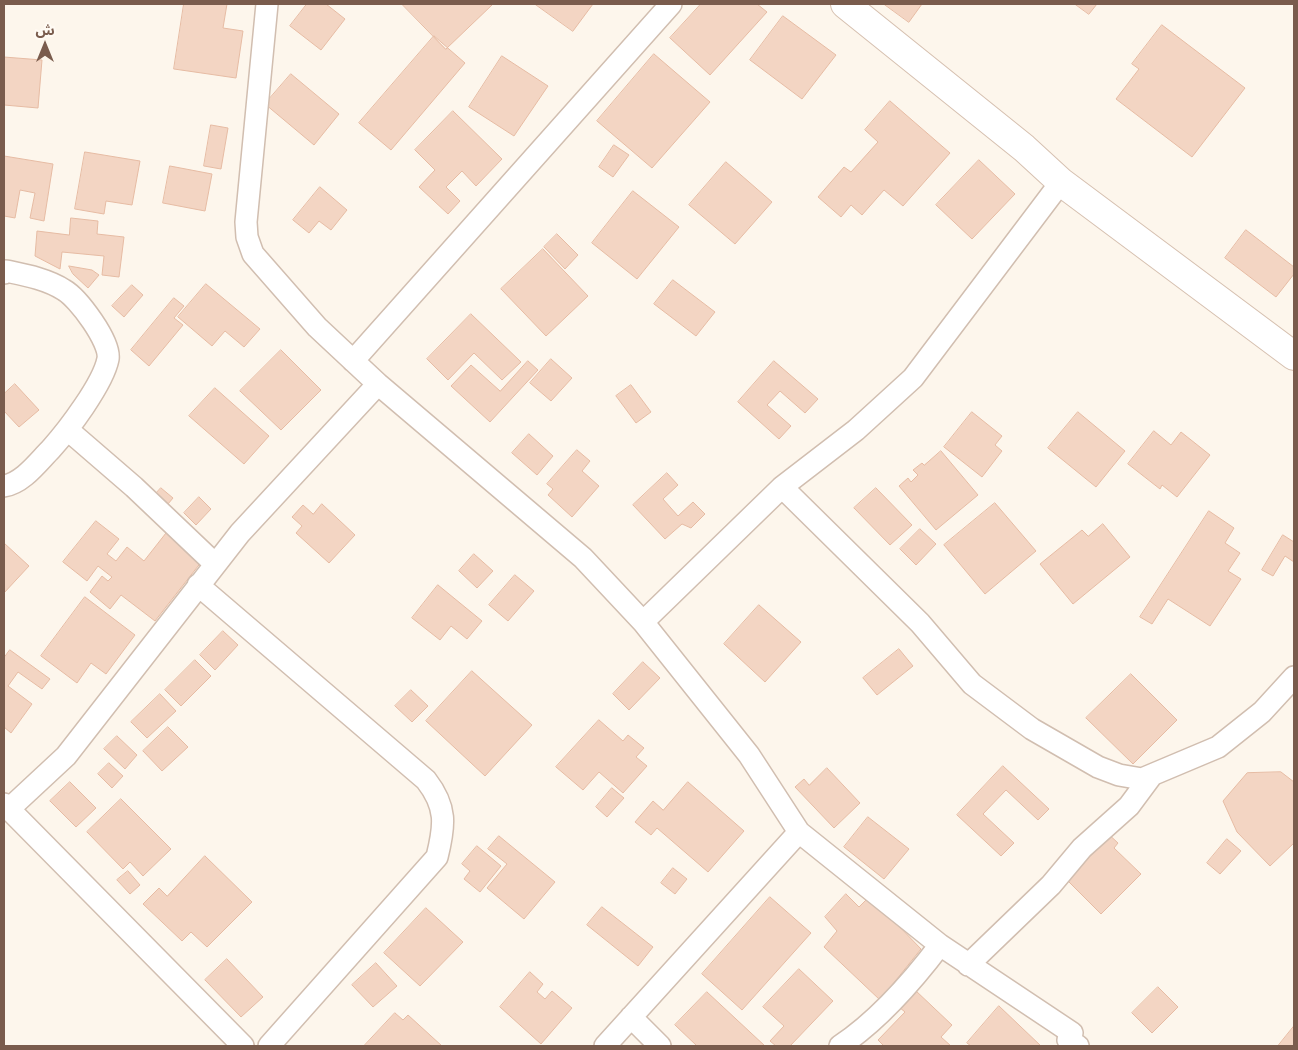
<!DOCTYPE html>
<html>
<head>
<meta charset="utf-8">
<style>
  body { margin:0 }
  #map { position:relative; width:1298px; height:1050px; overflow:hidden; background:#fdf6ec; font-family:"Open Sans","Noto Sans Arabic",sans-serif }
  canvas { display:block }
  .frame { position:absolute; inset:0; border:5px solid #7a5c4d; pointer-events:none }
  .north { position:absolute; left:20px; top:20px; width:50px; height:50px; -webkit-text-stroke:4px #fffaf3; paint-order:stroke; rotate:0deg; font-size:14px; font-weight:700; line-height:20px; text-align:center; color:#7a5c4d }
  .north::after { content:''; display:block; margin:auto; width:18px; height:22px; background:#7a5c4d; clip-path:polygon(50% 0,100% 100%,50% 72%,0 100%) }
</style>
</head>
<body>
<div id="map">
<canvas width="1298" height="1050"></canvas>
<div class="frame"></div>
<div class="north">ش</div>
</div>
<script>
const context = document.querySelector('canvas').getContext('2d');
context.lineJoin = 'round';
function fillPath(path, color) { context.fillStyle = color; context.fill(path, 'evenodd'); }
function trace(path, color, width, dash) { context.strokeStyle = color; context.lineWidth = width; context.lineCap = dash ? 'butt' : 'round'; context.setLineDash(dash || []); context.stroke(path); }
const building = new Path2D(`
  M184 4H227L223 28 243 31 236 78 174 69Z
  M307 4H326L345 19 321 50 290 26Z
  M402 4H490L492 5 446 49Z
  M535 4H593L573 31Z
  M701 4H757L767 12 710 75 670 38Z
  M884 4H922L909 22Z
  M1075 4H1097L1089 14Z
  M783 16 836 55 802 99 750 60Z
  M1162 25 1245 88 1192 157 1116 99 1139 69 1132 64Z
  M434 36 465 63 391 150 359 123Z
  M654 54 710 102 652 168 597 121Z
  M502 56 548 86 514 136 469 107Z
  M4 57 42 60 38 108 4 105Z
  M291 74 339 114 314 145 265 104Z
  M890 101 950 153 903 206 884 190 862 215 851 205 841 217 818 197 844 167 851 172 878 142 865 130Z
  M453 111 502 159 476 186 462 171 446 187 460 201 448 214 419 187 435 170 415 150Z
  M211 125 228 128 221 169 204 166Z
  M614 145 629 155 613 177 599 167Z
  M85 152 140 161 132 205 106 201 104 214 75 209Z
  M4 156 53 164 44 221 30 218 35 193 20 190 15 218 4 216Z
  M979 160 1015 194 972 239 936 205Z
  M726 162 772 202 735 244 689 205Z
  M170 166 212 174 205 211 163 203Z
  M320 187 347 210 331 230 319 221 309 233 293 220Z
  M633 191 679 227 637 279 592 243Z
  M71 218 98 221 97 234 124 237 119 277 102 275 104 256 62 252 60 269 35 256 37 231 69 235Z
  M1246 230 1294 267V274L1276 297 1225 258Z
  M557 234 578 255 565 269 544 247Z
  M543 249 588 296 546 336 501 289Z
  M69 266 92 270 99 275 88 288 73 274Z
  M673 280 715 312 696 336 654 304Z
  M206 284 260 329 244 347 225 331 212 346 178 317Z
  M132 285 143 295 124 317 112 306Z
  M174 298 184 306 174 318 183 325 149 366 131 350Z
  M471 314 521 362 502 380 474 353 448 380 427 359Z
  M281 350 321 390 281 430 240 391Z
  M551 359 572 378 551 401 530 383Z
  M528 361 538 370 490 422 451 386 471 365 500 391Z
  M774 361 818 399 805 413 780 391 767 405 791 426 779 439 738 402Z
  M15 384 39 410 19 427 4 411V394Z
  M631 385 651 412 636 423 616 396Z
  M215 388 269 436 244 464 189 416Z
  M972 412 1002 436 995 445 1002 451 982 477 944 447Z
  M1078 412 1125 451 1096 487 1048 448Z
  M1154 431 1171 445 1181 432 1210 455 1177 497 1162 485 1160 489 1128 464Z
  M529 434 553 456 537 475 512 453Z
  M577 450 590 461 582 471 599 486 572 517 548 495 553 489 547 484Z
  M941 451 978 495 936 530 899 486 908 478 911 482 918 475 913 470 922 463 924 465Z
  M667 473 678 485 663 499 678 516 693 502 705 514 691 528 682 524 665 539 633 505Z
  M161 488 173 498 163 510 151 499Z
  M876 488 912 525 890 545 854 508Z
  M199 497 211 509 196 525 184 513Z
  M995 503 1036 551 985 594 944 545Z
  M322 504 355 535 329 563 296 533 302 526 292 517 303 505 313 514Z
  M1209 511 1234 528 1225 543 1240 553 1228 571 1241 579 1210 626 1168 599 1152 624 1140 617Z
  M96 521 119 539 107 554 116 561 127 547 144 561 166 533 202 561 155 621 121 595 110 609 90 592 102 576 108 581 112 577 98 566 87 581 63 562Z
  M1103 524 1130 557 1073 604 1040 564 1082 530 1088 536Z
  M920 529 936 544 916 565 900 549Z
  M1283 535 1294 542V562L1285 556 1273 576 1262 570Z
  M4 543 29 566 4 593Z
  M474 554 493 571 477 588 459 571Z
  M515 575 534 591 508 621 489 605Z
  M438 585 482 621 467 639 451 626 440 640 412 618Z
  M85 597 135 635 106 674 91 663 77 683 41 656Z
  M759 605 801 642 765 682 724 644Z
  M223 631 238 645 215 670 200 655Z
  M899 649 913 666 877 695 863 678Z
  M10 650 50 679 42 689 18 672 8 686 32 704 11 733 4 727V658Z
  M195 660 211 676 181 706 165 690Z
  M643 662 660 678 629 710 613 694Z
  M472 671 532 725 485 776 426 721Z
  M1131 674 1177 720 1133 764 1086 718Z
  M411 690 428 706 412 722 395 706Z
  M160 694 176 711 147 738 131 722Z
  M599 720 623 741 628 735 644 748 636 757 647 766 623 793 599 772 583 790 556 767Z
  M168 727 188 747 162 771 143 751Z
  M117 736 137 755 125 769 104 749Z
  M109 763 123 776 112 788 98 774Z
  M1003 766 1049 809 1038 820 1006 790 983 814 1014 843 1001 856 957 815Z
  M827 768 860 803 834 828 795 787 804 779 809 785Z
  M1281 772 1294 782V843L1270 866 1237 832 1223 801 1247 773Z
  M70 782 96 808 76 827 50 801Z
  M688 782 744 831 708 872 657 828 651 835 635 822 653 801 663 810Z
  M612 788 624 798 607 817 596 807Z
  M121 799 171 849 143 876 130 862 123 869 87 832Z
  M868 817 909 849 884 879 844 847Z
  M1105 831 1118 843 1114 848 1141 874 1101 914 1067 880 1096 850 1091 845Z
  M499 836 555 882 524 919 487 888 507 864 488 849Z
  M1227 839 1241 851 1220 874 1207 863Z
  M477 846 501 866 480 892 464 879 470 871 462 864Z
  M205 856 252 902 207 947 191 932 182 941 143 904 159 888 167 896Z
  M673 868 687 879 675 894 661 883Z
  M128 871 140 885 130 894 117 880Z
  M846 894 859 907 870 896 921 949 880 1000 824 947 837 931 825 917Z
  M770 897 811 933 742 1010 702 974Z
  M602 907 653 947 638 966 587 925Z
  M426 908 463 942 420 986 384 953Z
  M227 959 263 997 241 1017 205 980Z
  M376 963 397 986 373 1007 352 985Z
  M799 969 833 1001 790 1046H776L770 1041 784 1026 763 1007Z
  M530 972 543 984 537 992 545 999 552 991 572 1008 541 1044 500 1007Z
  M1158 987 1178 1007 1152 1033 1132 1013Z
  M915 990 952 1025 941 1037 951 1046H884L878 1040 905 1012 899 1007Z
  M707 992 765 1046H697L675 1025Z
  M999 1006 1041 1046H971L967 1043Z
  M395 1013 403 1020 408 1015 442 1046H364Z
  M1294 1026V1046H1278Z`);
const minor = new Path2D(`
  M267 4 246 222 247 237 253 254 317 327 378 384 583 558 643 622 749 755 799 832 940 945 1072 1033 1068 1040 1078 1046
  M4 273 6 271C25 275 47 279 64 290 78 298 111 342 108 359 103 384 68 430 51 449 38 462 23 483 4 486
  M353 361 671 4
  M68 430 134 487 215 564
  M782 487 920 623 972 684 1032 729 1098 767 1119 775 1142 779 1218 747 1262 712 1294 677
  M198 585 426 780C447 807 445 825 437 857L269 1046
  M643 622 782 487 856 430 913 378 1061 182
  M4 804 243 1046
  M9 809 66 756 240 533 378 384
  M968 965 1051 885 1082 848 1129 806 1152 775
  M631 1017 660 1046
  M605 1046 799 832
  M840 1046C879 1020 912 982 940 945`);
const secondary = new Path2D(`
  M845 4 1024 148 1061 182 1294 356`);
fillPath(building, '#f3d5c3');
trace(building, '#e6bba3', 1);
trace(minor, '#d1beb0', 24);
trace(secondary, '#d6c0b0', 30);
trace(minor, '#fff', 21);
trace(secondary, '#fff', 28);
</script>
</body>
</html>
